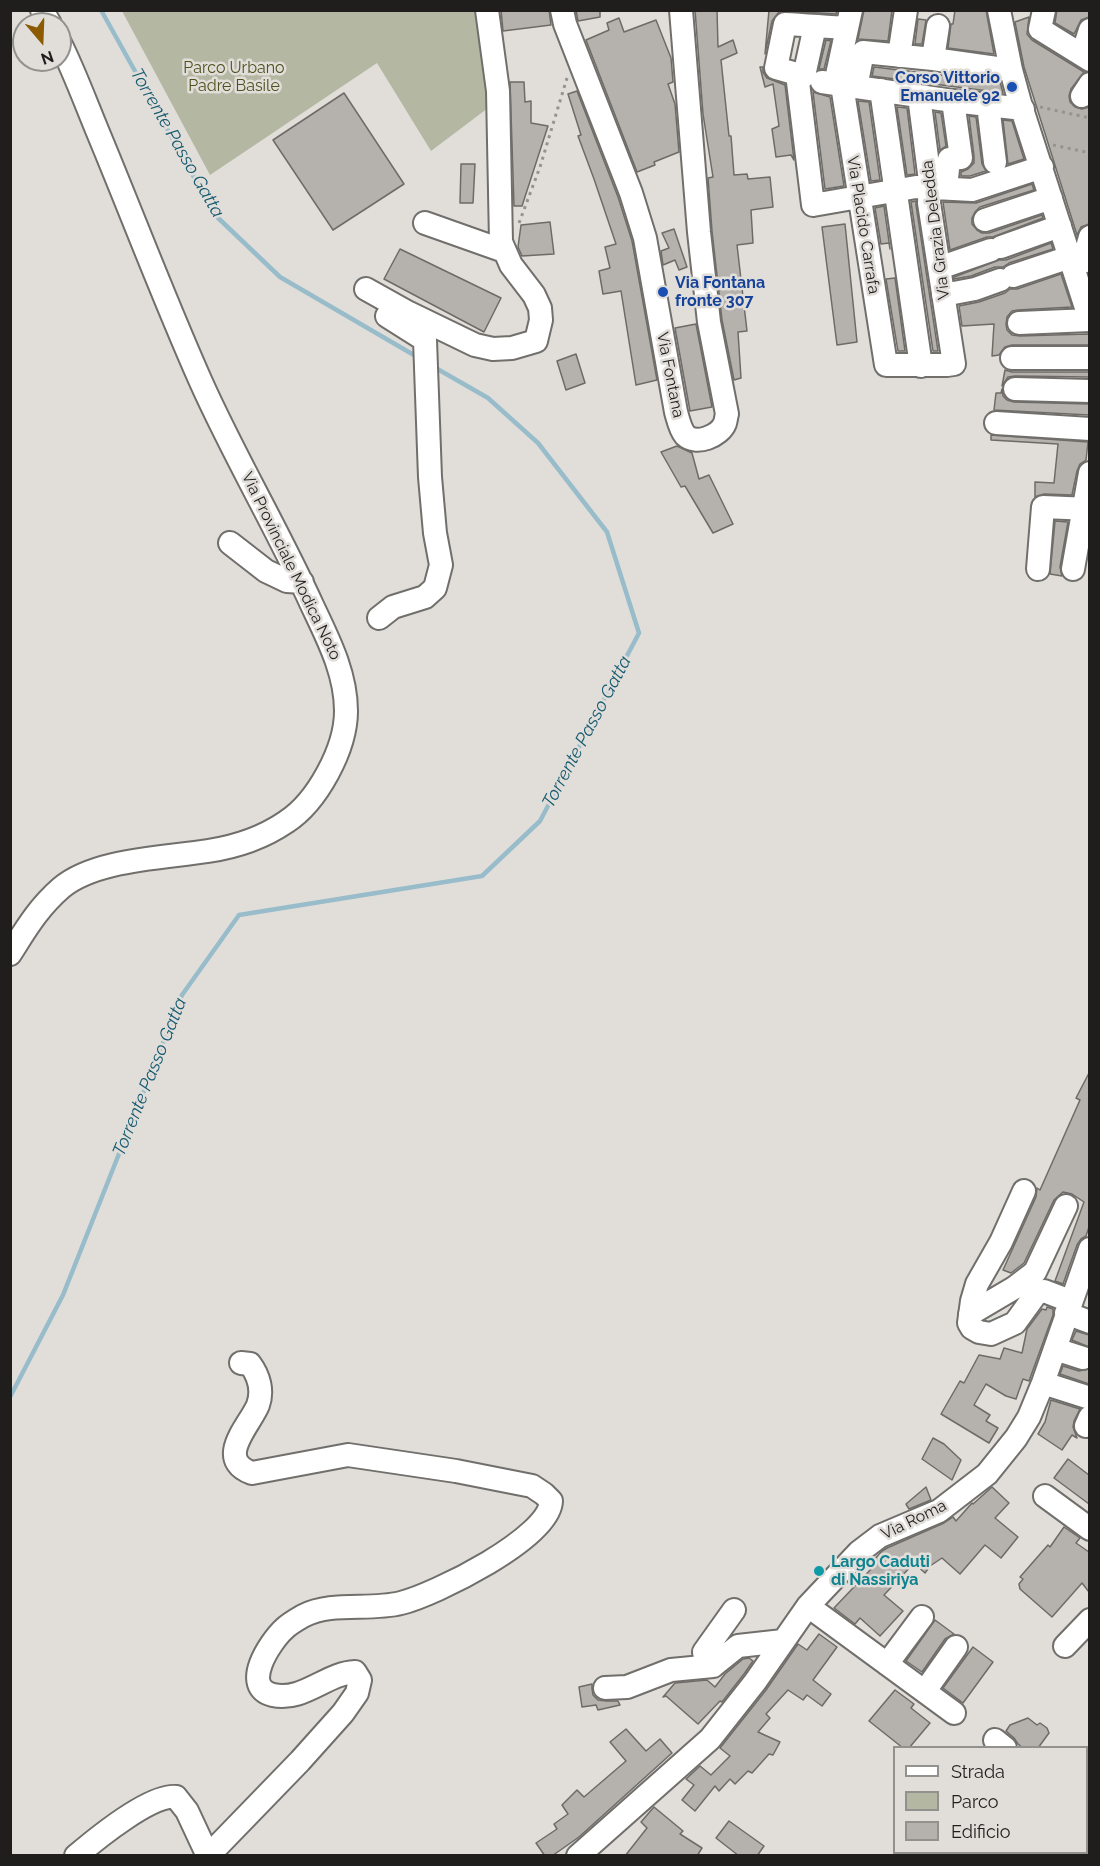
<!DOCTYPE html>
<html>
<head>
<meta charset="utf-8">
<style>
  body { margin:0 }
  #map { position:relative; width:1100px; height:1866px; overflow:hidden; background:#e1deda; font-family:Raleway,sans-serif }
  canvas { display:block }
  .frame { position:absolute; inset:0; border:12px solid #1f1e1c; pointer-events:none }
  .legend { position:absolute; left:893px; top:1746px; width:195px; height:108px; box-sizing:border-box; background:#e1deda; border:2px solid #93918e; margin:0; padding:8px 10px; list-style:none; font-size:18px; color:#1f1e1c }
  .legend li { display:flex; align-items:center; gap:12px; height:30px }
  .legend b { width:30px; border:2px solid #93918e }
  .north { position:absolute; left:12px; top:12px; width:60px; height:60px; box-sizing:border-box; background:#e1deda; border:2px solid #93918e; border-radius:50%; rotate:161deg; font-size:16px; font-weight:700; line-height:24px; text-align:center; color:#1f1e1c }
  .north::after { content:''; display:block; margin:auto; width:21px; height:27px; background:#8b5a01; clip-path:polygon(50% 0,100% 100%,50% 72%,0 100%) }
</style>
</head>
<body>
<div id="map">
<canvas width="1100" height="1866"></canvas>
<div class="frame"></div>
<ul class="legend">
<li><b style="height:8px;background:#fff"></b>Strada</li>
<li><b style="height:16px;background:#b4b7a2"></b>Parco</li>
<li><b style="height:16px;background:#b5b2ae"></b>Edificio</li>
</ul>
<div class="north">N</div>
</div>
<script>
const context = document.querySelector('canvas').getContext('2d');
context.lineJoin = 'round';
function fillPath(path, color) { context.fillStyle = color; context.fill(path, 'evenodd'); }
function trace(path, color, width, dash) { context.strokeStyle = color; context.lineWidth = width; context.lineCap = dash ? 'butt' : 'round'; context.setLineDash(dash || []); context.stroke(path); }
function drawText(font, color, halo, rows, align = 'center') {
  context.font = font + ' Raleway,sans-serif'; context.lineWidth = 5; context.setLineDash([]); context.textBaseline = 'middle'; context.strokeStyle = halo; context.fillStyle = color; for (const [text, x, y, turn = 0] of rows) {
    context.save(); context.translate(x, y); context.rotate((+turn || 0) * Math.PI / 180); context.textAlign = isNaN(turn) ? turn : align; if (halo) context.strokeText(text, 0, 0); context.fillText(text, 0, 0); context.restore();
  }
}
const green = new Path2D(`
  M122 11H480L492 105 431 151 377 63 210 175Z`);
const stream = new Path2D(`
  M101 10 215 215 280 277 419 358
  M10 1397 63 1295 182 995 239 915 482 876 540 821 639 633 607 532 538 443 488 398 434 367`);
const building = new Path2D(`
  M501 10H549L551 25 503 31Z
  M576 10H600V17L578 21Z
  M695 10H717L718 47 733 40 737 53 721 60 729 136H731L734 175 747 174 748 179 770 177 773 207 751 210 753 243 737 245 747 331 738 332 741 378 734 380 722 320 712 231 708 178 713 177 703 114Z
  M769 10H837L836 14 786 11 779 12 772 21 765 54Z
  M864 10H892L888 41 858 39Z
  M955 10H986L994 54 948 48 951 24H953Z
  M1057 10H1089V17L1081 20 1074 34 1055 23Z
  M1029 17 1027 34 1032 40 1084 72 1071 89 1069 96 1070 102 1075 107 1082 109 1089 107V224L1081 227 1077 235 1024 67 1015 22Z
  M619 18 624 32 656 20 671 58 673 82 668 84 675 104 679 152 654 162 655 165 637 172 586 40 609 30 607 23Z
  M918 19 926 20 922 44H915Z
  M826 40 831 41 824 69H819Z
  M760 67H763V72L767 78 785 85 794 160 791 155 776 157 772 129 779 126 773 84 765 87Z
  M874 67 1000 82 1003 93 872 76Z
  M510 82H524L525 102 531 101V123L548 126 522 206H514Z
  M577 91 618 197 632 241 657 380 636 385 621 291 603 294 599 271 610 268 605 247 616 244 594 179 578 136 581 135 568 94Z
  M813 92 830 97 844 186 825 189Z
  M344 93 404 184 333 230 273 140Z
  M858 101 869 102 880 180 871 181Z
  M897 107 907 108 915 174 907 175Z
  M935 112 941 113 946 146 940 150Z
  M969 116 976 117 982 164 986 171 970 176H961V172L968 169 974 163V156Z
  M1003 120 1012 121 1024 159 1008 164Z
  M461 164H475L473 203H460Z
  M1032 184 1034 190 980 207 975 212 972 218V224L977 230 982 233H989L1042 215 1043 218 993 237H987L950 250 943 202 976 203Z
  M916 201V205L938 351H933L911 202Z
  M884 206 890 249 889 243 881 244 875 208Z
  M550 222 554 254 522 256 518 247 521 225Z
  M845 224 857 342 837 345 822 227Z
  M674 229 687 267 679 270 675 260 663 265 661 251 669 248 662 233Z
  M1051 243 1053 249 1009 263 1003 267H995L971 276 954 279V277L999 260H1006Z
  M400 249 501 298 484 332 384 279Z
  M1061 274 1072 307 1018 310 1012 311 1007 317 1006 324 1007 330 1012 335 1020 336 1089 334V345H1012L1005 347 999 355 992 356 994 324 962 326 959 306 979 302 1005 293 1010 289H1017Z
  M895 278 905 351H898L886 279Z
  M696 324 712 407 690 411 675 328Z
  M576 354 585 383 566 390 557 361Z
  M1005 370 1012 372H1089V377L1015 376 1008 377 1002 386Z
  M1002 389 1003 396 1007 400 1014 402 1089 404V415L994 410 996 393H1001Z
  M991 435 1088 442 1086 460 1080 464 1077 471 1072 495 1044 494 1035 497V482L1054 483 1058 444 991 440Z
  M677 446 692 453 699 479 709 475 733 524 713 533 685 486 681 487 661 452Z
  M1055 521 1068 522 1060 567 1062 576 1050 574Z
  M1089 1073V1227L1086 1236 1081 1239 1077 1245 1063 1284 1055 1281 1084 1202 1072 1194 1063 1192 1054 1200 1024 1263 1011 1273 1003 1270 1036 1197 1037 1188 1040 1190 1080 1100 1076 1098Z
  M1047 1307 1053 1309V1315L1029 1381 1023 1379 1016 1399 1006 1396 986 1384 974 1405 990 1415 986 1421 998 1428 989 1443 941 1414 960 1381 964 1383 979 1355 1000 1359 1004 1348 1022 1353 1027 1329 1042 1309 1046 1310Z
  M1076 1331 1089 1335V1347L1072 1340Z
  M1063 1366 1079 1371 1089 1369V1384L1060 1374Z
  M1051 1400 1080 1409 1074 1421 1073 1427 1077 1438 1072 1435 1062 1450 1038 1434 1045 1422Z
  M933 1438 944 1444 961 1460 952 1480 922 1459Z
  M1068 1459 1089 1475V1504L1054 1478Z
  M926 1487 931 1500 909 1509 906 1504Z
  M992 1487 1009 1503 995 1518 1018 1537 1001 1558 985 1545 960 1574 942 1558 930 1566 925 1573 914 1563 884 1595 903 1611 880 1636 860 1618 855 1624 834 1608 872 1568 869 1565 882 1551 887 1548 944 1523 953 1517 956 1521 972 1503 973 1504Z
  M1064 1527 1080 1538 1076 1543 1089 1552V1592L1082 1583 1052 1617 1020 1589 1019 1584 1023 1579 1020 1577 1048 1545 1050 1547Z
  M935 1620 954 1634 945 1639 922 1672 906 1661Z
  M819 1634 837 1647 813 1680 831 1694 822 1706 807 1695 803 1700 788 1690 766 1714 770 1718 758 1732 780 1742 773 1755 769 1754 752 1773 748 1771 735 1784 730 1779 719 1791 715 1786 695 1811 682 1800 694 1785 686 1779 700 1766 711 1775 730 1756 720 1748 766 1690 798 1644 807 1650Z
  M973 1647 993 1662 963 1703 943 1688Z
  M749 1658 753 1661 744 1674 722 1702 720 1701 698 1724 666 1696 663 1697 675 1683 707 1680 715 1687 725 1674 743 1659Z
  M592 1684V1689L593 1695 598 1700 606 1701H618L620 1705 598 1710 596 1705 582 1707 579 1687Z
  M895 1690 914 1704 911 1708 930 1723 909 1748H903L869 1721Z
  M1028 1718 1037 1725 1040 1723 1047 1728 1049 1733 1038 1748H1023L1018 1744 1014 1738 1006 1731 1010 1725Z
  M626 1729 646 1751 660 1739 672 1753 579 1837 552 1856H545L536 1843 557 1829 554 1824 568 1814 562 1805 577 1790 584 1797 626 1761 610 1742Z
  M654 1807 683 1831 680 1834 702 1848 697 1856H625L647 1828 641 1822Z
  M729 1821 764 1846 757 1856H739L716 1838Z`);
const path = new Path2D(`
  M1040 107 1090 118
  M1053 145 1086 152
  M519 223 540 167 567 78`);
const minor = new Path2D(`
  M42 10 50 24
  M562 10 565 24 631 193 645 238 676 412C678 419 680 429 685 435 696 446 720 436 725 423 726 420 726 417 727 414L709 322 699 232 681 10
  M999 10 1011 70 1020 103 1090 320
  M1044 10 1040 29 1090 60
  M815 26 804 76 776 68 785 24C806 25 827 27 847 28
  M1082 55 1090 30
  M899 56 906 10
  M933 59 938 26
  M797 74 813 205 916 187 972 190 1042 167
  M822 82 953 101 1023 109
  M835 84 851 10
  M842 85 886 365H947L954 364 929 203 930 181 919 96
  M856 87 863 52 933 59 1011 70
  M881 90 921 366
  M1082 96 1090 84
  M988 105 995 162
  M946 188 949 159 961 158 953 101
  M985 220 1051 198
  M425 223 504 251
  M1001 247 1060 226
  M1083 262 1090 237
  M939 268 991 250
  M1013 276 1070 257
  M366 289 409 313 475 345 493 349 512 348 536 341 541 320 540 308 534 295 511 265 501 242 498 91 487 10
  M943 295 975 289 1000 280
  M1019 323 1090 320
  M1012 358H1090
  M1015 389 1090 391
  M996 423 1090 429
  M230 543 266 571 287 581 302 582
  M1038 569 1043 507 1090 509
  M1073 569 1090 473
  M379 618 393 607 425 597 435 588 441 565 435 533 430 477 425 340 387 316
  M10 954C26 929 38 908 61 888 95 859 165 858 208 851 235 847 264 837 286 822 317 802 346 749 346 711 346 673 328 639 312 605 278 530 235 458 201 382 164 299 132 214 97 130 85 101 74 71 60 43
  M1024 1191 1001 1242 977 1284 972 1301 969 1323 972 1328 979 1332 991 1334 1015 1323 1036 1294 1044 1291 1070 1301
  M1066 1313 1090 1322
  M970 1314 1014 1288 1035 1272 1066 1206
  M1055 1349 1083 1358
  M1043 1383 1090 1398
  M1086 1426 1090 1417
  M1045 1496 1090 1529
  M808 1606 954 1713
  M1065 1646 1090 1620
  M887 1664 922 1617
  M713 1666 706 1661 704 1652 734 1610
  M605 1688 627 1687 671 1670 713 1666 738 1646 783 1641
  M925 1691 956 1647
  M995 1740 1005 1748
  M1086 1808 1090 1810
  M76 1856C96 1839 151 1794 176 1797L187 1811 208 1856
  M208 1856 300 1761 343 1713 357 1693 360 1680 355 1672C327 1673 303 1702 273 1695 240 1687 270 1642 284 1629 289 1624 296 1620 303 1616 332 1601 369 1611 401 1603 434 1595 550 1538 551 1501L544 1494 532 1486 456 1471 348 1455 252 1473C214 1459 250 1425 258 1405 263 1391 259 1376 250 1364L241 1363
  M578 1856 710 1739 755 1682 808 1606 859 1552 880 1536 939 1511 987 1474 1016 1438 1029 1417 1043 1383 1090 1249`);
const markers = [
  [1012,87,6,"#1a4fb4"],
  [663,292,6,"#1a4fb4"],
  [819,1571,6,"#0f9aa8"]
];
const parkNames = [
  ["Parco Urbano",234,68],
  ["Padre Basile",234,86]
];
const transitNames = [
  ["Corso Vittorio",1000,78],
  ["Emanuele 92",1000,96],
  ["Via Fontana",675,283,"left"],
  ["fronte 307",675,301,"left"]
];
const streetNames = [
  ["Via Placido Carrafa",863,225,81],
  ["Via Grazia Deledda",936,230,-97],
  ["Via Fontana",670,375,79],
  ["Via Provinciale Modica Noto",291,566,64],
  ["Via Roma",914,1520,-26]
];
const cultureNames = [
  ["Largo Caduti",831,1562],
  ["di Nassiriya",831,1580]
];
const waterNames = [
  ["Torrente Passo Gatta",177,143,60],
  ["Torrente Passo Gatta",587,732,-62],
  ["Torrente Passo Gatta",150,1077,-68]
];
fillPath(green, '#b4b7a2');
trace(stream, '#98bcca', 4.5);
fillPath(building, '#b5b2ae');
trace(building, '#6e6b67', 1.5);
trace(minor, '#716f6b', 26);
trace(path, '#959390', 3, [3, 4.5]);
trace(minor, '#fff', 22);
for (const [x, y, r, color] of markers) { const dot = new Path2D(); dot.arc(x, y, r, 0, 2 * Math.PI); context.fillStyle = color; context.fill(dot); trace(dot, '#e1deda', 2); }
drawText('16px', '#4e511d', '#e1deda', parkNames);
drawText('bold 16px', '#164399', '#e1deda', transitNames, 'right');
drawText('16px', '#1f1e1c', '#e1deda', streetNames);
drawText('bold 16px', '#0d838f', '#e1deda', cultureNames, 'left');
drawText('italic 18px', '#155a70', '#e1deda', waterNames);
</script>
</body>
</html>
